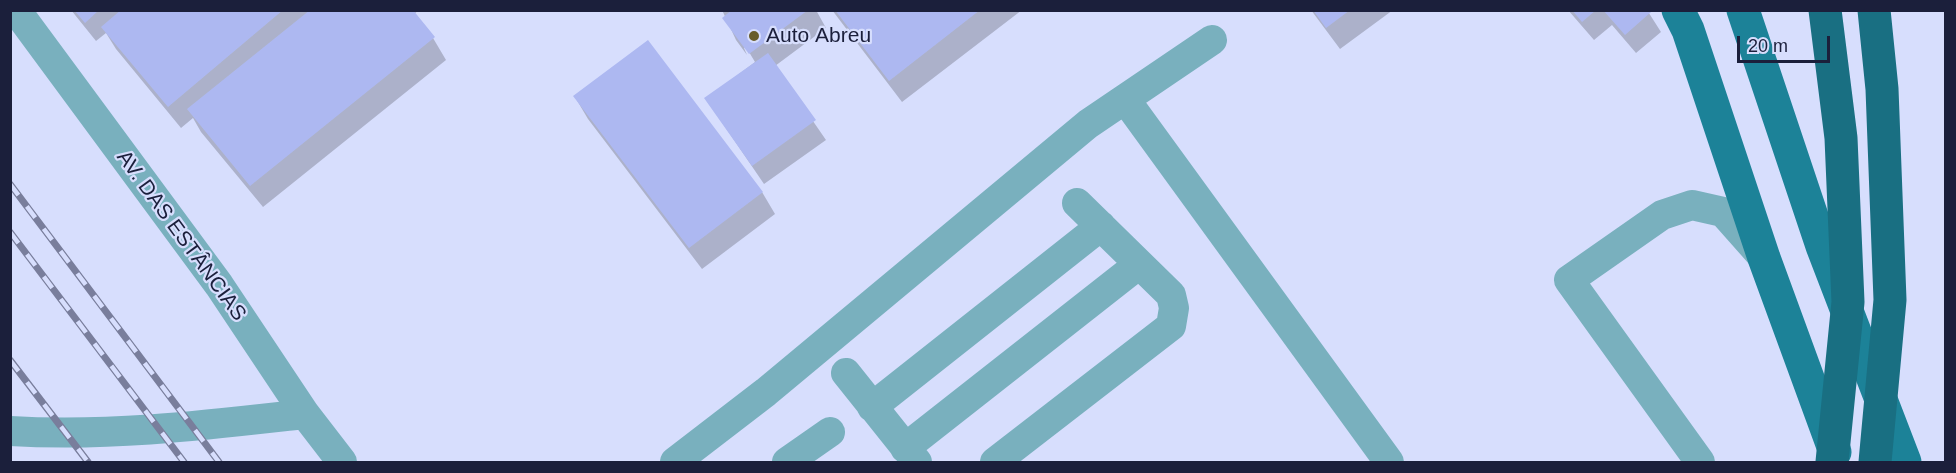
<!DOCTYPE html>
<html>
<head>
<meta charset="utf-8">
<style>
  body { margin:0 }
  #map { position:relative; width:1956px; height:473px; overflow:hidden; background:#d7defd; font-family:Arial,sans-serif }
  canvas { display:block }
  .frame { position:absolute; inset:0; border:12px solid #1b1f3b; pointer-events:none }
  .scale { position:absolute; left:1737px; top:36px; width:93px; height:27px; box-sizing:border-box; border:3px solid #1b1f3b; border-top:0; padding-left:8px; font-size:18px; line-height:21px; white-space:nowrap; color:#1b1f3b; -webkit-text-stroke:4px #d7defd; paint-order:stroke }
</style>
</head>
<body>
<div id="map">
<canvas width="1956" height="473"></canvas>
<div class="frame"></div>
<div class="scale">20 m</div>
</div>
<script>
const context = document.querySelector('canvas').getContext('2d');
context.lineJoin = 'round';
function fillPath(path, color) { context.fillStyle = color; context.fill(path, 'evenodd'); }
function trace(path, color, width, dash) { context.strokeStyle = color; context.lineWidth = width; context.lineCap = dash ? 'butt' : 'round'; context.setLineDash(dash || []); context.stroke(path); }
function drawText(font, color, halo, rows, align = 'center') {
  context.font = font + ' Arial,sans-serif'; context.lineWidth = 4.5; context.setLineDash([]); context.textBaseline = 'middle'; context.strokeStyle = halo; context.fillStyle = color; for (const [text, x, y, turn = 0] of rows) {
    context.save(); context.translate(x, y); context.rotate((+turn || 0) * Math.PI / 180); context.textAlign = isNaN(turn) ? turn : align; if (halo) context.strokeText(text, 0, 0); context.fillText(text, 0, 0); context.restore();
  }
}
const shadow = new Path2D(`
  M71 10H419L414 14 433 38 446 60 263 207 201 132 193 118 181 128 116 49 106 33 96 41Z
  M722 10H816L826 28 775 66 826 140 764 184 706 99 755 62 746 47 744 48 747 55 736 40Z
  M832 10H1022L902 102Z
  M1311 10H1393L1340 49Z
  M1568 10H1647L1661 32 1636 53 1612 25 1594 40Z
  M575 97 762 192 775 214 702 269 588 119Z`);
const building = new Path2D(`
  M74 10H99L85 23Z
  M121 10H283L168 107 101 27Z
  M310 10H413L435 37 250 186 187 109Z
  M732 10H808L749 54 722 18Z
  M835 10H980L889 81Z
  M1313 10H1350L1326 28Z
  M1572 10H1596L1582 22Z
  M1603 10H1650L1651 12 1625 35Z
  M648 40 763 192 689 248 573 96Z
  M768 53 816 120 752 166 704 98Z`);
const minor = new Path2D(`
  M16 10 219 285 305 414 342 462
  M1125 99 1389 462
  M846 373 917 462
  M872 407 1101 226
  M10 431C110 437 207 425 305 414
  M905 448 1138 265
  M675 462 766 392 1088 124 1212 40
  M787 462 830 432
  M995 462 1171 326 1174 308 1171 295 1077 203
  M1700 462 1569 280 1662 215 1692 205 1723 212 1762 256`);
const major = new Path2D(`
  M1678 10 1688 30 1764 258 1835 452
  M1743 10 1822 246 1905 462`);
const rail = new Path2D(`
  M10 184 219 462
  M10 232 184 462
  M10 360 88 462`);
const highwayBridge = new Path2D(`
  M1825 10 1841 138 1848 302 1832 462
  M1874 10 1882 89 1890 300 1875 462`);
const markers = [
  [754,36,6,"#685c28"]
];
const poiNames = [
  ["Auto Abreu",766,36]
];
const streetNames = [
  ["AV. DAS ESTÂNCIAS",181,236,54]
];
fillPath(shadow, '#0003');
fillPath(building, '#adb8f1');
trace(minor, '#79b0be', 30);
trace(major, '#1c8298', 33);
trace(rail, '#797e9c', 7);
trace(rail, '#d7defd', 4.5, [14]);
trace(highwayBridge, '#196f82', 33);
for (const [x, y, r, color] of markers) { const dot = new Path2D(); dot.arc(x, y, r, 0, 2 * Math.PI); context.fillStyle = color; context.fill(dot); trace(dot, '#d7defd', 2); }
drawText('21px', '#1b1f3b', '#d7defd', poiNames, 'left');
drawText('21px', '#1b1f3b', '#d7defd', streetNames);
</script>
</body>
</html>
